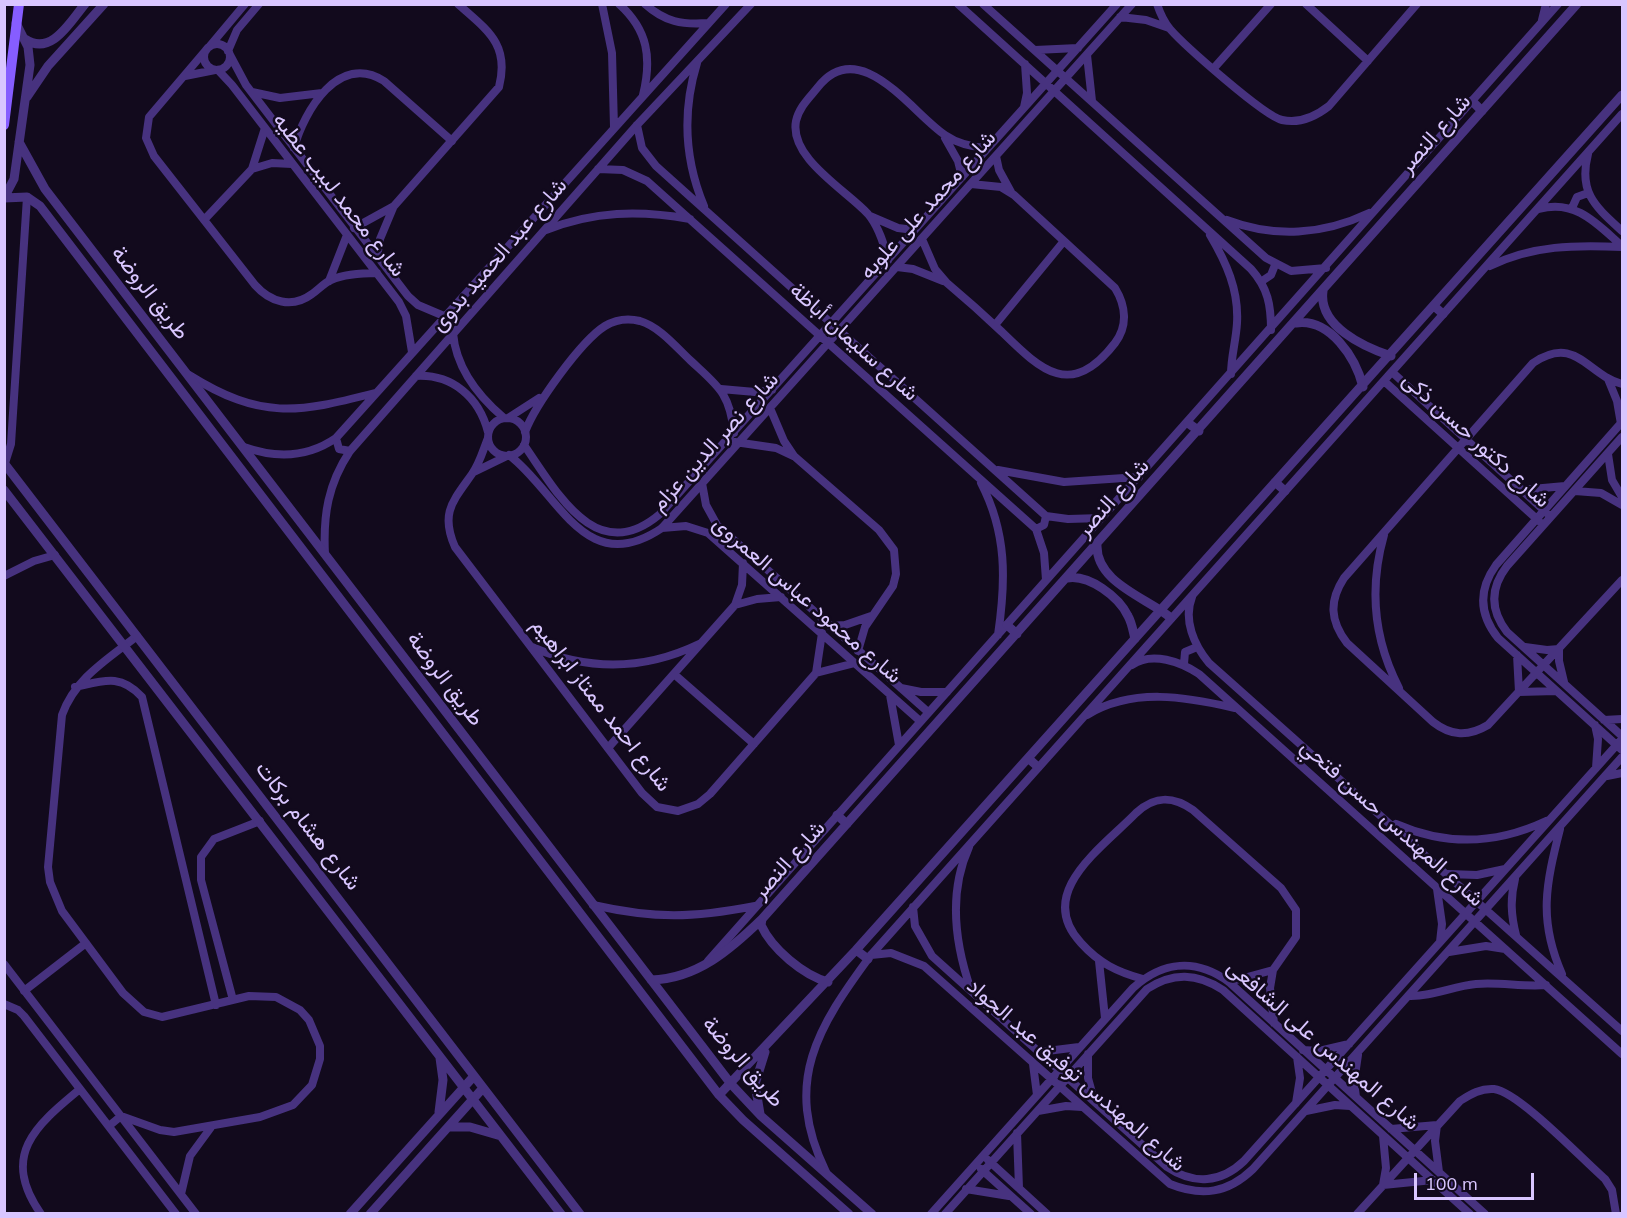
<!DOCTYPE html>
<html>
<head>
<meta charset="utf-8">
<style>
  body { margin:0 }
  #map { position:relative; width:1627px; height:1218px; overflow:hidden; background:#120a1d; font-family:Mulish,sans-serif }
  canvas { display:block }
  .frame { position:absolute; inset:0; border:6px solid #d9c6ff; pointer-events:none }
  .scale { position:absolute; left:1414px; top:1173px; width:120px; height:27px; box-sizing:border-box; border:3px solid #d9c6ff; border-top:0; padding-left:8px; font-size:18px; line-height:21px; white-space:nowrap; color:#d9c6ff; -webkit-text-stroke:4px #120a1d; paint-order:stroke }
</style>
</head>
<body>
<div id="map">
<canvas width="1627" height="1218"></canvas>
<div class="frame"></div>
<div class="scale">100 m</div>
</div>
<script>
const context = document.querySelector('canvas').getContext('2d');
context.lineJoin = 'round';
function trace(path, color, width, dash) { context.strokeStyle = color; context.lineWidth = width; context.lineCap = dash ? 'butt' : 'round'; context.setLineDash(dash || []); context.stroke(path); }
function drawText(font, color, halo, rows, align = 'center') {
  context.font = font + ' Mulish,Vazirmatn,sans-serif'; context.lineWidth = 5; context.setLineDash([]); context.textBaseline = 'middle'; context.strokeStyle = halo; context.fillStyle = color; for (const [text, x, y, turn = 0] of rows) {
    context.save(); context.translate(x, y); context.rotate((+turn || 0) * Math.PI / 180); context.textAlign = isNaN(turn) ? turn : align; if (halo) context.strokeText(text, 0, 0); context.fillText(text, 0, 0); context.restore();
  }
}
const minor = new Path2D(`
  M602 4 612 53 614 127
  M619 4C648 30 652 58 643 95
  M645 4C665 22 682 25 708 23
  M958 4 1251 269C1268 288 1271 305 1271 330
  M983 4 1266 258 1291 271 1326 268
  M1157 4C1160 13 1164 22 1170 29 1184 45 1264 116 1282 120 1300 124 1315 117 1329 106L1417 4
  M1306 4 1368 61
  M1120 17 1146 20 1169 28
  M1542 20 1546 4
  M204 57a13 13 0 1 1 26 0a13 13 0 1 1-26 0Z
  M209 47 245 4
  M206 50 149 117 146 138 154 156 255 285C270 302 292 309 312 294 318 290 324 283 331 280 345 274 361 273 377 273
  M1035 50 1078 48
  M228 51 237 30 259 4
  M230 55 246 85 408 296 418 305 444 316
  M1087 55 1092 101
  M697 63C682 112 684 158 704 206
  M1214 68 1271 4
  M218 70 232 85 399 302 406 316 412 352
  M185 76 215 70
  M252 92 280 98 322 93
  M1024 107 1027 93 1025 64
  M637 125 642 148 656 166 1046 516 1068 519 1102 518
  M945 138 958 161 962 177
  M294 148C304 111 339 52 384 81L452 141
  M1588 154C1578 193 1596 207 1622 231
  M996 156 999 170 1011 192
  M252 169 272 163 292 164
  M598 169 623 170 647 181 1036 529 1044 553 1046 580
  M1572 208 1577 197 1588 193
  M1539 209C1576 199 1597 224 1622 246
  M870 216 898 228 914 230
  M204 220 252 169 265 128
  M1227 220C1274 238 1323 235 1369 213
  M354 228 394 206 499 87C510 44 487 30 458 4
  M546 230C594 211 639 210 690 219
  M1210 235C1226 262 1239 290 1237 323 1236 341 1231 357 1231 374
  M922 239 935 269 947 283C966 299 984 315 1002 332 1041 370 1071 400 1115 343 1128 326 1126 306 1115 288L1014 195 1001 187 971 184
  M377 257 380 239 393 208
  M888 260C884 244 879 227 868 214 846 190 789 158 796 121 799 107 810 97 818 87 860 34 912 113 945 135 958 144 972 147 987 148
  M1490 266C1533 245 1575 245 1622 247
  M897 267 913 269 943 281
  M329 281 347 235
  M1262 281 1271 275 1275 265
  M995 325 1064 241
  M453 333C456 368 478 396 504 418
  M1392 372 1548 514
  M189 375C261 420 297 413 375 393
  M416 376C452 374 479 397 488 432
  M1608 379 1617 401 1621 424
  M1384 381 1539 521
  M1622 384C1587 375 1576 334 1533 363L1344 578C1329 601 1330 621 1347 643L1433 722C1451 736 1468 737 1488 725L1622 580
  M721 389 755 392 772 390
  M770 408 784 441 794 456 879 530 894 550 896 574 893 586 865 627 858 651
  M508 418 539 398
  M488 437a19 19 0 1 1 38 0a19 19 0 1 1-38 0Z
  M1622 422 1496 565C1478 590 1479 614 1498 638L1622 750
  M525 432C535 405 581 341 605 326 615 320 628 318 640 321 660 327 676 347 691 361 718 386 730 393 734 433
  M1622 437 1507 566C1490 588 1490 610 1507 632L1622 736
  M336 438 339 449 350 451
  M488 438C483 450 480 463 472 474 453 501 440 513 455 547L642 793 657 807 678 811 698 804 710 794 816 673 822 633
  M735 442 776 448 793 456
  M524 445C557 492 596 568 660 514L1117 4
  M244 447C275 458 307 458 336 438L726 4
  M1608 454 1612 480 1622 497
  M509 455C559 493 585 580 662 528L1132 4
  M5 463 11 444 27 197
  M998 470 1064 482 1139 477
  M474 472 507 456
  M702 483 706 505 717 525 928 712
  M981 483C1007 533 1006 580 998 635
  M1521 490 1565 486
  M1575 491 1601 493 1622 505
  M662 528 686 526 708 533 920 721
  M1036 529 1044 525 1046 516
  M1384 535C1369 588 1373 638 1399 688
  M325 554C323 515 328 484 350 451L637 125 751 4
  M4 576 34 561 55 555
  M1192 597C1183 620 1194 645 1209 663L1622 1031
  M735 605 757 599 781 597
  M830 626 845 625 871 616
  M532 647C588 671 643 671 699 644
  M1525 647 1547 650 1559 649V661L1564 682
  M1517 655 1519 692 1556 691
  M1184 664 1185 652 1197 647
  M1132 665C1152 651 1181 662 1199 674L1622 1054
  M816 673 855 663
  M674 674 754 744
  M75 687C103 681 120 673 142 697L216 1005
  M901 688 921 692H947
  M890 695 899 745
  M1087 715C1133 687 1186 697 1235 708
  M1604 720 1622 719
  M1595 725 1598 739 1596 768
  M608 748 735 605 742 585 743 563
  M1607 776 1622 773
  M1396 824C1446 846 1497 844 1546 821
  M1560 829C1546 884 1538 920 1562 974
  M969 847C948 893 955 944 971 990
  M1448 874 1477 875 1505 869
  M1515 879C1510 899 1511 915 1516 935
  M1437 889 1442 924 1440 942
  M593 905C655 919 693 918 755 906
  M913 907 915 926 932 956 1167 1167C1194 1185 1221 1183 1244 1161L1622 739
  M1449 952 1486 946 1505 949
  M871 955 891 953 924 966 1170 1184C1202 1197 1228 1193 1253 1169L1622 757
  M708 961 1558 4
  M1099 961 1105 1018
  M4 964 196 1214
  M1143 979C1117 972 1099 963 1081 943 1034 893 1102 848 1136 813 1154 796 1172 795 1193 810L1281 888 1296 910V937L1273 970 1270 988 1274 1023
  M1229 982 1273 970
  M24 991 86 943
  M1408 996C1432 997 1453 986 1476 984 1500 982 1523 987 1546 985
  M233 1000 201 880V857L214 839 260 821
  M4 1004 18 1010 24 1016 176 1214
  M1303 1050 1319 1051 1349 1044
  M1039 1052 1079 1047
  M1088 1054V1078L1094 1100
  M1033 1064 1037 1095
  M1356 1097 1354 1082 1358 1055
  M1296 1103 1300 1078 1297 1057
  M1038 1111 1066 1106 1082 1107
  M1306 1111 1335 1105 1350 1106
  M109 1126 121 1116 160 1130 174 1132 260 1117 293 1105 312 1085 320 1059V1046L309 1020 300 1010 276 997 249 996 162 1017 144 1012 123 993 62 911 50 882 48 867 62 715C75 678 108 659 137 636
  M1391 1129 1437 1125 1435 1141 1439 1172
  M1017 1133 1019 1188
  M1383 1136 1386 1168 1383 1185 1433 1180
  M988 1160 1047 1214
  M981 1169 1031 1214
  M826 1172C782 1082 818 1027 871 955L1622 114
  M966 1189 1009 1196
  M181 1194 190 1156 212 1126
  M41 1214C0 1156 35 1126 80 1089
  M931 1214 1133 988C1163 961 1196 958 1229 982L1485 1214
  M945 1214 1147 989C1173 972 1197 973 1223 990L1470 1214
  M1357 1214 1460 1101C1471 1094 1481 1088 1494 1089 1519 1092 1583 1160 1605 1179L1612 1190 1616 1214`);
const tertiary = new Path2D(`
  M25 39C51 57 70 22 85 4
  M27 97 48 66 104 4
  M1472 101 1482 111
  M19 142 45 189 731 1084 761 1116 872 1214
  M4 198 27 197 40 206 719 1095 743 1120 849 1214
  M4 198 14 179 30 65 28 47 16 23
  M1323 291C1318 326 1364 347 1391 356
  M1434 306 1443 314
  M1296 323C1330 318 1356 358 1363 387
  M1188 423 1199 431
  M4 463 580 1214
  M1275 482 1285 491
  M4 490 561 1214
  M1097 544C1095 583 1148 598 1171 618
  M1067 578C1089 574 1119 597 1128 616 1132 623 1133 631 1135 639
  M1007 625 1017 634
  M1028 758 1038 767
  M837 815 847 824
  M762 919 761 925C772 949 803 975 828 982
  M856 950 868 959
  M651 980C697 979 731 949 762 919L1577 4
  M719 1095 856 950 1622 95
  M439 1112 443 1080 440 1058
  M760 1114 755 1084 765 1052
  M448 1127H470L501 1136
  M350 1214 474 1076
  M370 1214 483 1088`);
const secondary = new Path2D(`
  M4 125 19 4`);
const streetNames = [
  ["شارع النصر",1435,134,-49],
  ["شارع محمد لبيب عطيه",339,195,52],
  ["شارع محمد على علوبه",928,205,-48],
  ["شارع عبد الحميد بدوى",499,255,-49],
  ["طريق الروضة",150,293,52],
  ["شارع سليمان أباظة",854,342,42],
  ["شارع دكتور حسن ذكى",1476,440,42],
  ["شارع نصر الدين عزام",715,442,-48],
  ["شارع النصر",1113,498,-48],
  ["شارع محمود عباس العمروى",807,600,41],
  ["طريق الروضة",445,679,53],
  ["شارع احمد ممتاز ابراهيم",601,705,52],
  ["شارع المهندس حسن فتحي",1392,823,42],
  ["شارع هشام بركات",308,826,52],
  ["شارع النصر",789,860,-48],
  ["شارع المهندس على الشافعى",1323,1045,41],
  ["طريق الروضة",743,1062,49],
  ["شارع المهندس توفيق عبد الجواد",1076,1075,41]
];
trace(minor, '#47327f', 8);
trace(tertiary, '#47327f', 9);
trace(secondary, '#865dff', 10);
drawText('22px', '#d9c6ff', '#120a1d', streetNames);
</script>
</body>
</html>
